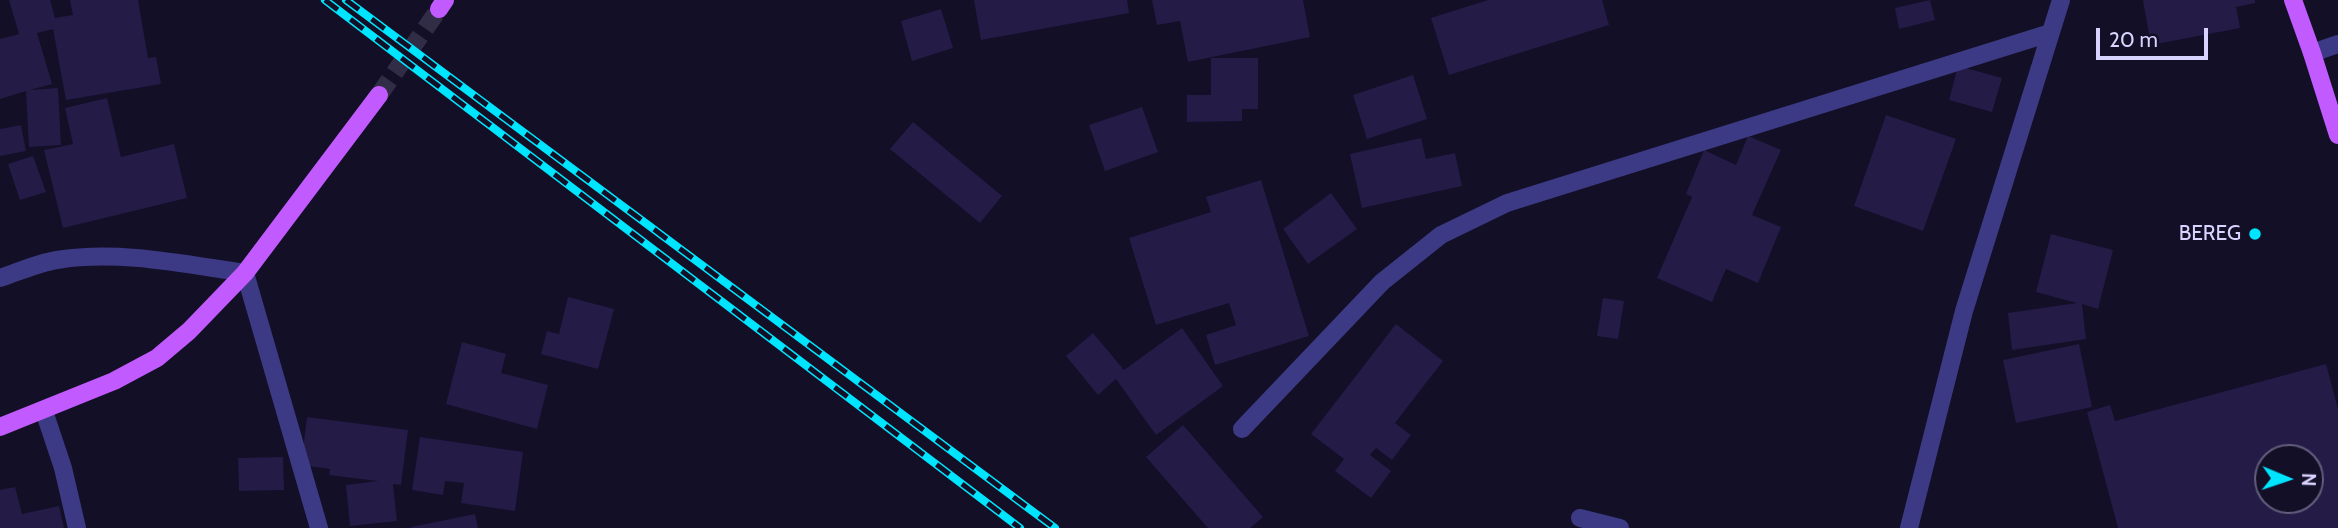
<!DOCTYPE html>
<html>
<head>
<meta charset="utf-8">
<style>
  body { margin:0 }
  #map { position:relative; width:2338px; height:528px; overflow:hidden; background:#130f26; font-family:Cabin,sans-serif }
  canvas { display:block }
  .north { position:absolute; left:2254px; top:444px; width:70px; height:70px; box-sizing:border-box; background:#130f26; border:2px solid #625e7d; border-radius:50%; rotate:92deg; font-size:19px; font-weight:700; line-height:28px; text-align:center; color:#d9d4ff }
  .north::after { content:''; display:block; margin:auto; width:24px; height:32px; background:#00e5ff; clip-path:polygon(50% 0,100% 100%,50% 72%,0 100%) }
  .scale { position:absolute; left:2096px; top:28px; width:112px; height:32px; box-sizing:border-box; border:4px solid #d9d4ff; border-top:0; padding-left:9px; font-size:21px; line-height:24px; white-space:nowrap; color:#d9d4ff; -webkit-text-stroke:5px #130f26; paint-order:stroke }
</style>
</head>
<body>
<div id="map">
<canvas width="2338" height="528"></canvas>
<div class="north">N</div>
<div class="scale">20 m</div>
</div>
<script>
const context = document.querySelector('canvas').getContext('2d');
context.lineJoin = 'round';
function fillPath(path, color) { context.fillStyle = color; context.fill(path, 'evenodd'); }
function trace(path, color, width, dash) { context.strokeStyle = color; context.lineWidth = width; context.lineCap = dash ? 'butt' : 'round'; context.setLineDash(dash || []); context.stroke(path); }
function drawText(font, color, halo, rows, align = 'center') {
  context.font = font + ' Cabin,sans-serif'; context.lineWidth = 7; context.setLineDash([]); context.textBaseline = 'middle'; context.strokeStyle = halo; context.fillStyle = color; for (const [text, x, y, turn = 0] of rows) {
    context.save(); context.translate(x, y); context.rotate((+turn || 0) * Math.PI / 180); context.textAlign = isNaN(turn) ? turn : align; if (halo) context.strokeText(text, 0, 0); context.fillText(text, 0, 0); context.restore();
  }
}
const building = new Path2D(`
  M9 0H50L55 18 73 15 70 0H138L148 58 156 57 161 84 66 100 53 29 37 33 52 84 30 90 58 88 61 145 29 147 26 91 0 99V39L19 34Z
  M974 0H1127L1129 13 981 40Z
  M1152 0H1303L1310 37 1188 62 1180 21 1157 25Z
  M1488 0H1602L1609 25 1449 75 1431 18Z
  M1930 0 1935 20 1899 29 1895 8Z
  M2143 0H2255V3L2236 7 2240 28 2151 45Z
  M941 9 953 48 912 61 901 21Z
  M1211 58H1258V109H1242V121L1187 122V95H1211Z
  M1958 66 2002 78 1992 112 1949 100Z
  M1413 75 1427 119 1367 139 1353 95Z
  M107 98 121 157 174 144 187 198 63 228 44 150 73 144 65 108Z
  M1142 107 1158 152 1105 171 1089 125Z
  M1886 115 1956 139 1923 231 1854 206Z
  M913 122 1002 196 980 223 890 149Z
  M21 125 26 151 0 156V129Z
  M1748 136 1781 150 1752 215 1781 227 1758 283 1726 269 1712 302 1657 278 1692 197 1686 194 1704 150 1736 165Z
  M1421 138 1426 159 1455 153 1462 186 1362 208 1350 154Z
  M33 156 46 192 20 200 8 164Z
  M1261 180 1309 336 1215 365 1206 335 1236 325 1229 303 1156 325 1129 238 1211 212 1206 197Z
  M1331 193 1357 229 1308 264 1283 229Z
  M2051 234 2113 250 2098 309 2082 304 2086 339 2012 350 2008 313 2077 303 2036 292Z
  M568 297 614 309 598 369 541 354 547 331 559 334Z
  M1603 298 1624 301 1618 339 1597 336Z
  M1396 324 1443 361 1395 423 1411 435 1392 460 1376 448 1370 455 1391 471 1371 498 1335 471 1344 459 1311 434Z
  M1182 328 1223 386 1156 435 1116 379 1098 395 1066 356 1093 333 1124 370Z
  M462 342 506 354 501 373 548 385 537 429 446 404Z
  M2079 344 2092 407 2016 423 2003 360Z
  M2326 364 2338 409V528H2118L2087 412 2110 405 2115 421ZM2268 458H2310V500H2268Z
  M307 417 408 430 401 485 393 484 397 521 350 526 346 485 378 481 329 475 330 469 301 465Z
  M1183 425 1263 517 1250 528H1208L1146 457Z
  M420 437 523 452 515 511 461 503 464 483 445 481 443 495 412 490Z
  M283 457 284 490 239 491 238 458Z
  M15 487 22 514 59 506 64 528H0V490Z
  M475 514 478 528H411V527Z`);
const majorTunnel = new Path2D(`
  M379 95 439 9`);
const minor = new Path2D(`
  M2312 53 2338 44
  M0 278C18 272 38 263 57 260 120 250 183 264 245 273L319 528
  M44 411 63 468 77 528
  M1242 429 1382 282 1441 235 1507 203 2050 33
  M1580 518 1620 528
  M1909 528 1964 311 2061 0`);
const major = new Path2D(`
  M2293 0 2312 53 2338 135
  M439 9 445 0
  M0 427 114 381 157 358 189 331 245 273 379 95`);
const rail = new Path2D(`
  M325 0 1020 528
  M346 0 1055 528`);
const markers = [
  [2255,234,7,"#00e5ff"]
];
const poiNames = [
  ["BEREG",2241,234]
];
fillPath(building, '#241b47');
trace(majorTunnel, '#312d47', 18, [18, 9]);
trace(minor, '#3d3a85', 18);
trace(major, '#c25bff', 18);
trace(rail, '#00e5ff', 8);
trace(rail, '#130f26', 5, [16]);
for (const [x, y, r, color] of markers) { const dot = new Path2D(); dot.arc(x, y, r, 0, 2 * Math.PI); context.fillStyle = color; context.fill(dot); trace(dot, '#130f26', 2.5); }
drawText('21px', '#d9d4ff', '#130f26', poiNames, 'right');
</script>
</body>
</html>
